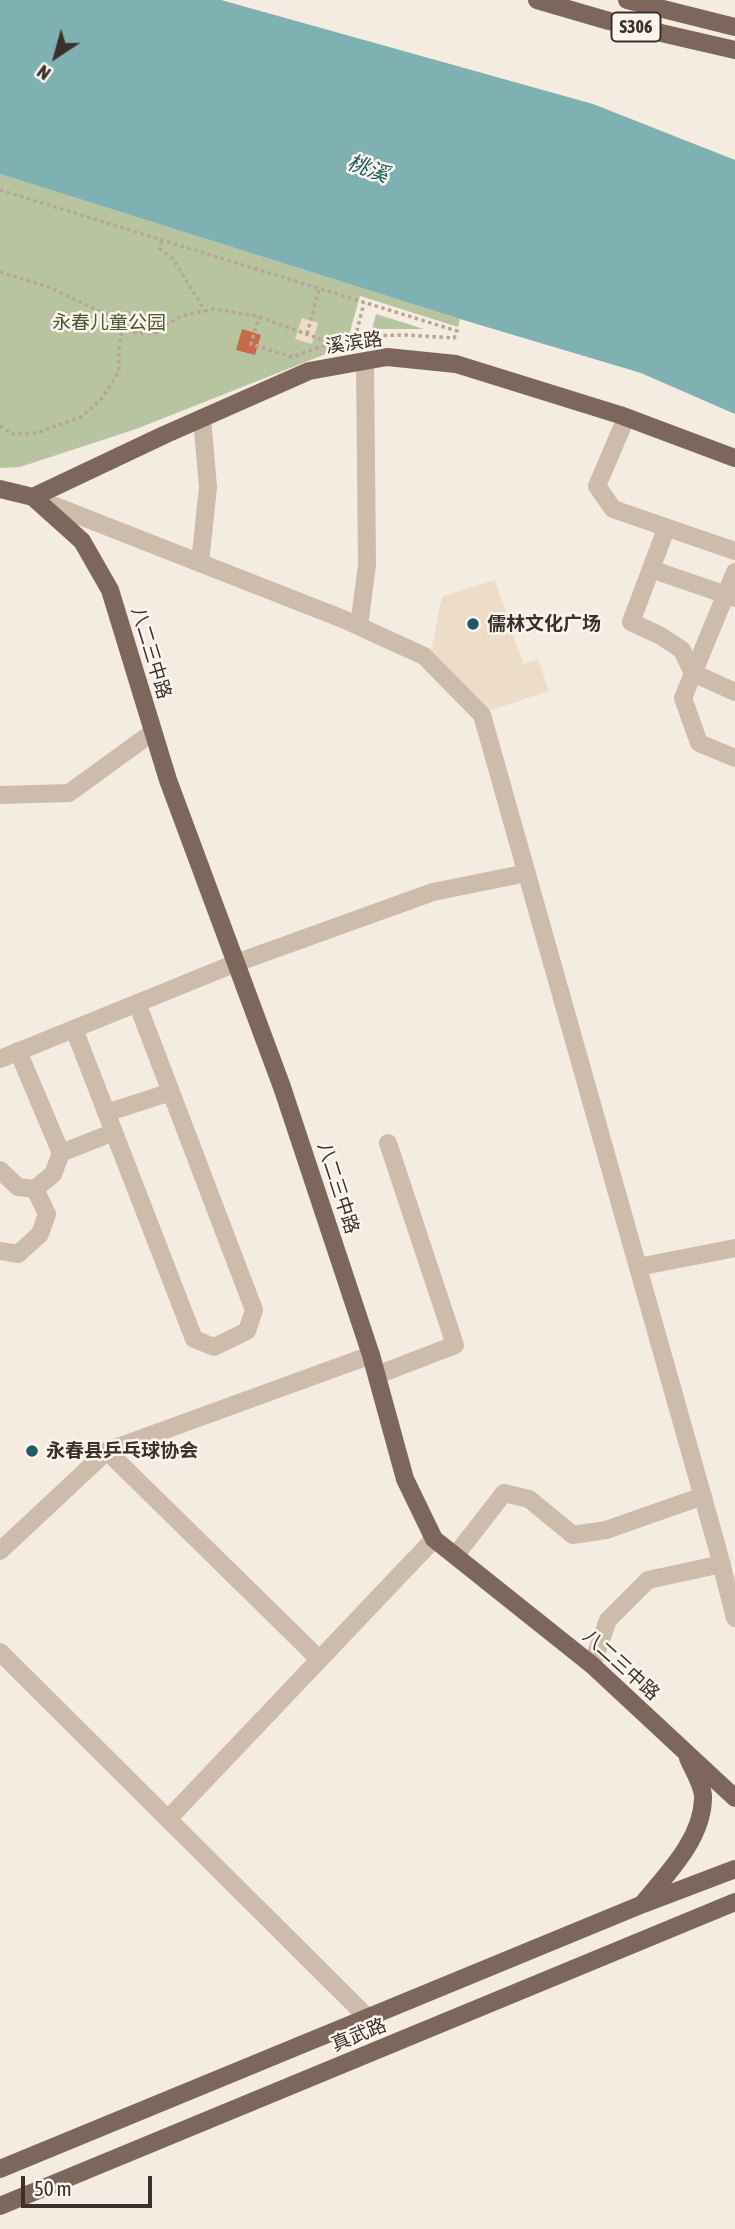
<!DOCTYPE html>
<html>
<head>
<meta charset="utf-8">
<style>
  body { margin:0 }
  #map { position:relative; width:735px; height:2229px; overflow:hidden; background:#f4ebe1; font-family:"Asap Condensed",sans-serif }
  canvas { display:block }
  .north { position:absolute; left:21px; top:21px; width:70px; height:70px; -webkit-text-stroke:5px #fbf5ee; paint-order:stroke; rotate:216deg; font-size:19px; font-weight:700; line-height:28px; text-align:center; color:#3b302b }
  .north::after { content:''; display:block; margin:auto; width:24px; height:32px; background:#3b302b; clip-path:polygon(50% 0,100% 100%,50% 72%,0 100%) }
  .scale { position:absolute; left:21px; top:2176px; width:131px; height:32px; box-sizing:border-box; border:4px solid #3b302b; border-top:0; padding-left:9px; font-size:21px; line-height:24px; white-space:nowrap; color:#3b302b; -webkit-text-stroke:5px #fbf5ee; paint-order:stroke }
</style>
</head>
<body>
<div id="map">
<canvas width="735" height="2229"></canvas>
<div class="north">N</div>
<div class="scale">50 m</div>
</div>
<script>
const context = document.querySelector('canvas').getContext('2d');
context.lineJoin = 'round';
function fillPath(path, color) { context.fillStyle = color; context.fill(path, 'evenodd'); }
function trace(path, color, width, dash) { context.strokeStyle = color; context.lineWidth = width; context.lineCap = dash ? 'butt' : 'round'; context.setLineDash(dash || []); context.stroke(path); }
function drawText(font, color, halo, rows, align = 'center') {
  context.font = font + ' "Asap Condensed","Noto Sans SC",sans-serif'; context.lineWidth = 5; context.setLineDash([]); context.textBaseline = 'middle'; context.strokeStyle = halo; context.fillStyle = color; for (const [text, x, y, turn = 0] of rows) {
    context.save(); context.translate(x, y); context.rotate((+turn || 0) * Math.PI / 180); context.textAlign = isNaN(turn) ? turn : align; if (halo) context.strokeText(text, 0, 0); context.fillText(text, 0, 0); context.restore();
  }
}
const green = new Path2D(`
  M0 174 460 319 458 327 360 296 346 346 136 429 20 467 0 468Z
  M376 314 424 329H372Z`);
const plaza = new Path2D(`
  M302 318 318 323 312 344 295 339Z
  M495 580 523 664 538 659 549 691 488 711 431 651 442 597Z`);
const water = new Path2D(`
  M0 0H221L593 104 735 160V414L641 373 460 319 0 174Z`);
const building = new Path2D(`
  M242 329 261 335 255 355 236 350Z`);
const path = new Path2D(`
  M0 190 457 331 454 338 406 335 364 336 331 343 292 357 251 344 259 317
  M161 241 160 249 173 259 205 311
  M0 272 49 287 105 314 132 332 153 334 181 316 214 309 257 316 331 343 334 351
  M307 334 319 289
  M355 338 364 303
  M0 426 12 434 36 433 81 417 102 398 119 372V346L123 326`);
const minor = new Path2D(`
  M626 418 597 486 613 509 735 551
  M37 499 343 619 424 656 482 715 717 1547 735 1618
  M666 529 631 622 661 636 682 650 693 673 735 692
  M200 563 208 487 202 418
  M651 569 735 598
  M735 572 683 698 699 743 735 758
  M359 626 367 565 365 362
  M0 795 69 793 153 732
  M74 1029 194 1339 214 1347 247 1331 254 1310 137 1003
  M18 1051 61 1153
  M0 1059 236 963 433 892 527 873
  M106 1113 171 1092
  M0 1170 18 1187 35 1189 53 1174 61 1153 114 1132
  M0 1251 18 1254 40 1234 47 1214 35 1189
  M638 1267 735 1248
  M377 1375 455 1345 388 1143
  M107 1451 319 1659
  M0 1551 107 1451 371 1355
  M455 1556 504 1493 529 1499 573 1535 606 1530 703 1496
  M0 1652 367 2017
  M592 1665 608 1620 648 1580 722 1564
  M168 1819 434 1539`);
const major = new Path2D(`
  M537 0 609 21 735 50
  M627 0 735 27
  M0 489 33 497 82 541 110 590 168 780 282 1087 371 1355 405 1479 434 1539 592 1665 735 1798
  M33 497 164 435 309 371 387 357 456 364 620 415 735 458
  M644 1902C668 1873 702 1839 703 1799 704 1787 693 1770 688 1758
  M0 2169 643 1904 735 1869
  M0 2206 735 1902`);
const markers = [
  [473,624,7,"#1f5a5e"],
  [32,1451,7,"#1f5a5e"]
];
const shields = [
  [636,27,49]
];
const shieldNames = [
  ["S306",636,27]
];
const parkNames = [
  ["永春儿童公园",109,323]
];
const streetNames = [
  ["溪滨路",354,343,-8],
  ["八二三中路",151,653,73],
  ["八二三中路",338,1188,72],
  ["八二三中路",621,1665,42],
  ["真武路",359,2035,-22]
];
const poiNames = [
  ["儒林文化广场",487,624],
  ["永春县乒乓球协会",46,1451]
];
const waterNames = [
  ["桃溪",368,169,20]
];
fillPath(green, '#b8c4a0');
fillPath(plaza, '#ecdcc8');
fillPath(water, '#7fb0b2');
fillPath(building, '#c8694b');
trace(path, '#b9a596', 3.5, [3.5, 3.5]);
trace(minor, '#cdbbac', 18);
trace(major, '#7d675c', 18);
for (const [x, y, r, color] of markers) { const dot = new Path2D(); dot.arc(x, y, r, 0, 2 * Math.PI); context.fillStyle = color; context.fill(dot); trace(dot, '#fbf5ee', 2.5); }
for (const [x, y, w] of shields) { const box = new Path2D(); box.roundRect(x - w / 2, y - 14.5, w, 29, 5); context.fillStyle = '#fbf5ee'; context.fill(box); trace(box, '#3b302b', 2); }
drawText('bold 18px', '#3b302b', null, shieldNames);
drawText('19px', '#4a5a2e', '#fbf5ee', parkNames);
drawText('19px', '#3b302b', '#fbf5ee', streetNames);
drawText('bold 19px', '#3b302b', '#fbf5ee', poiNames, 'left');
drawText('italic 21px', '#1f5a5e', '#fbf5ee', waterNames);
</script>
</body>
</html>
